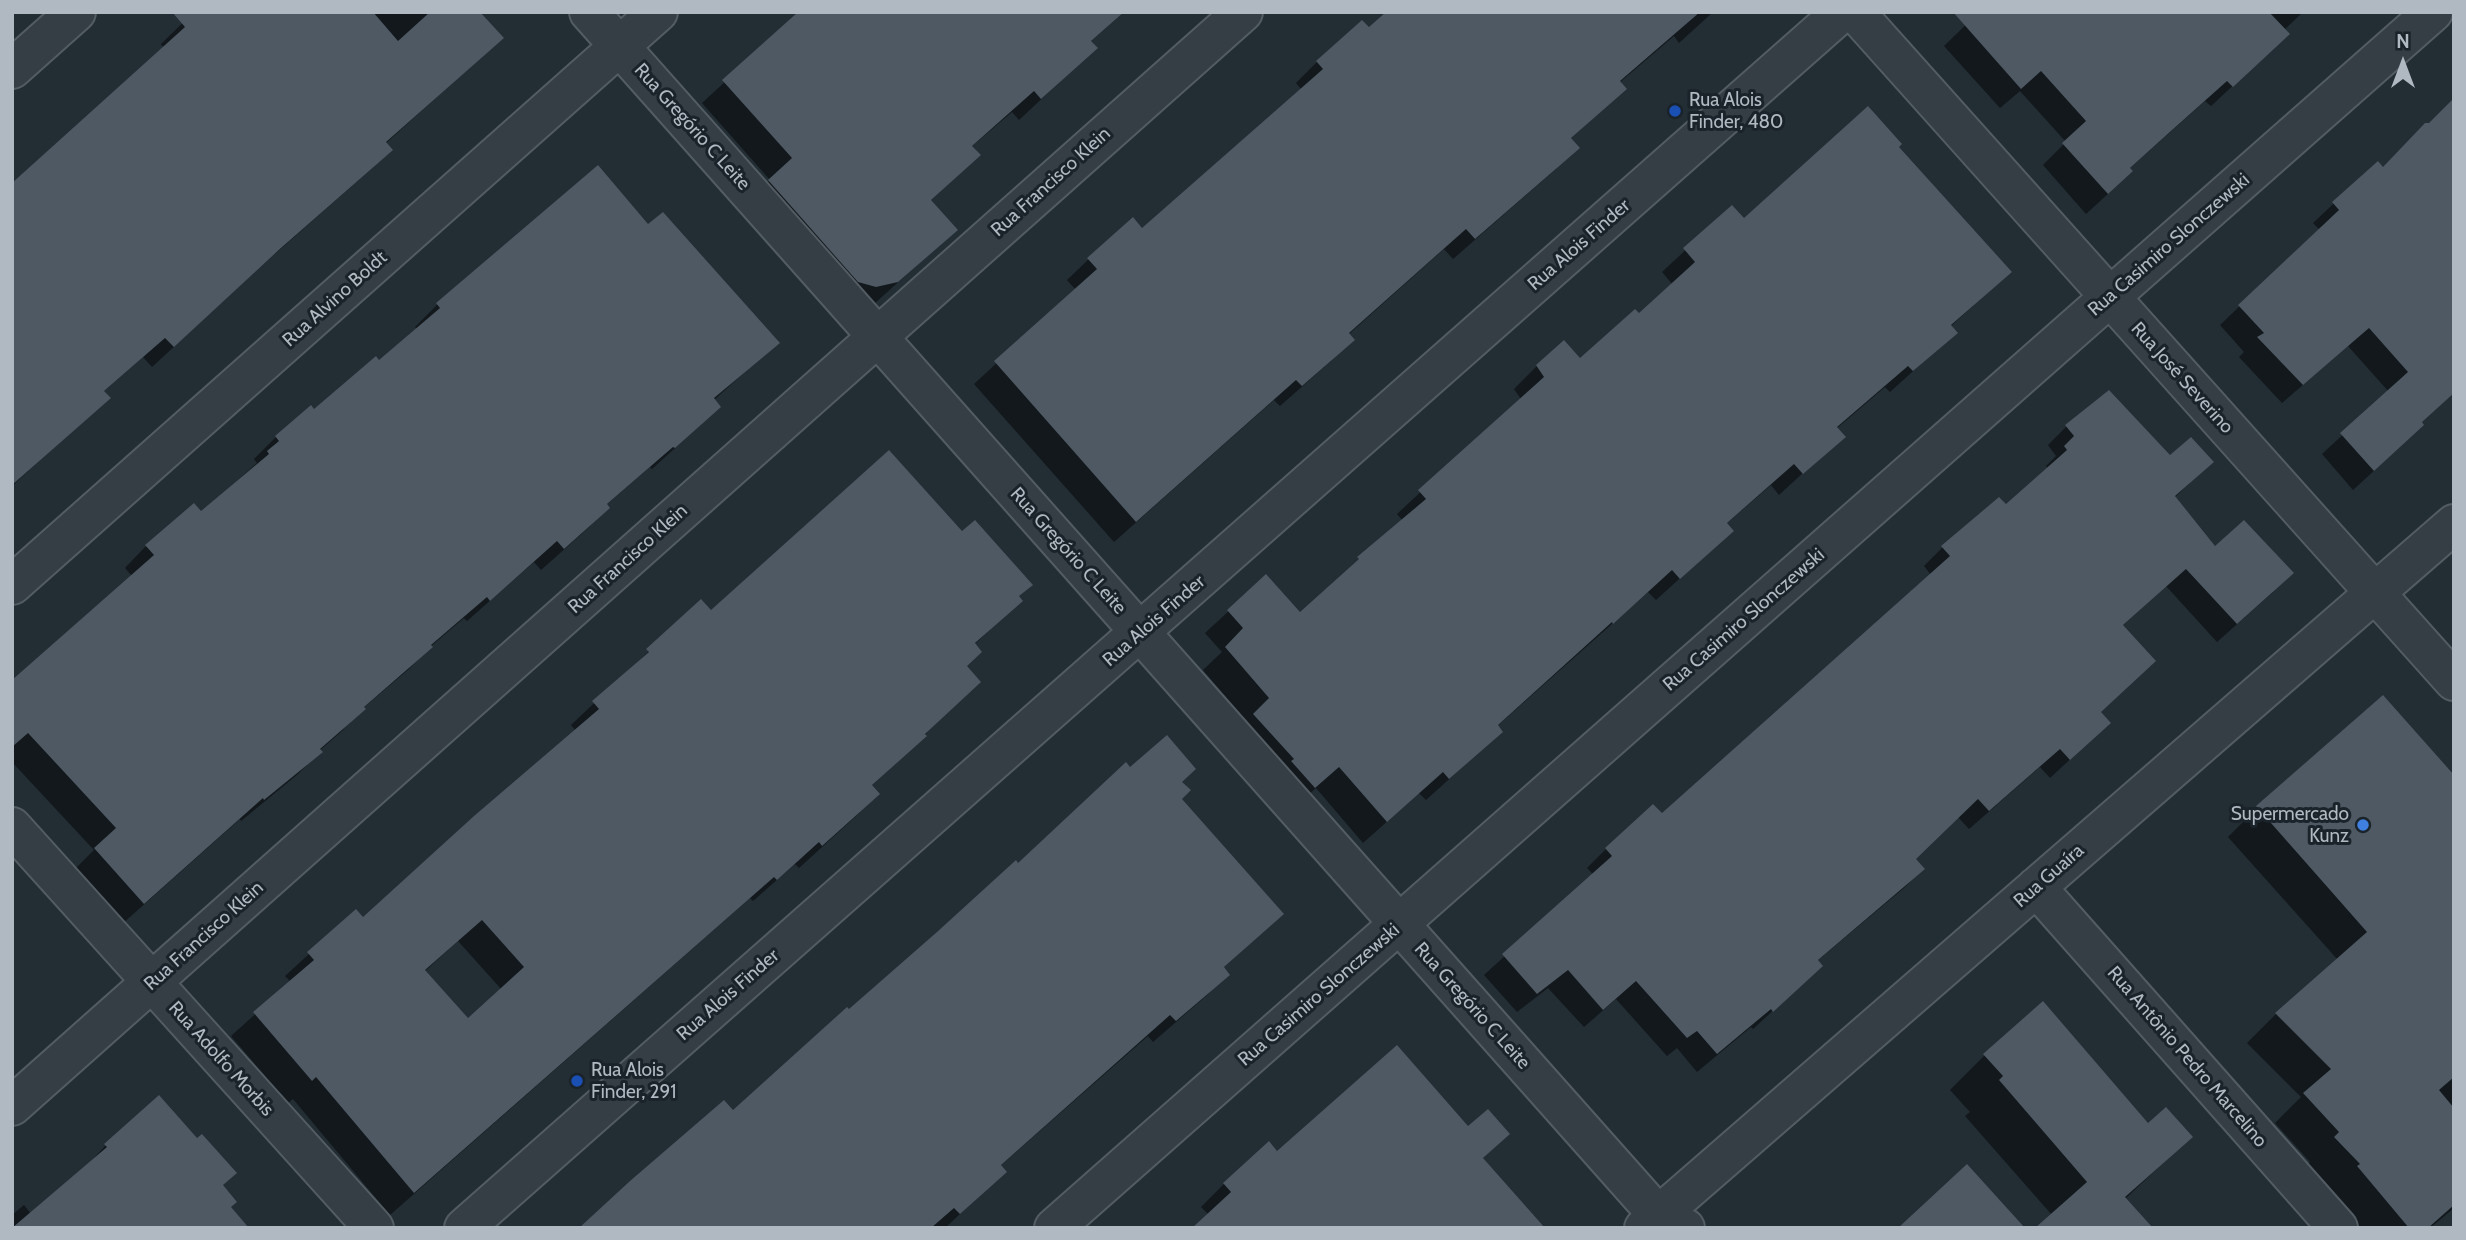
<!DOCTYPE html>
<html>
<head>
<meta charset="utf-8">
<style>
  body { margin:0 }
  #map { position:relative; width:2466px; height:1240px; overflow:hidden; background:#222d34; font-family:Cabin,sans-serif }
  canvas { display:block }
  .frame { position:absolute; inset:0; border:14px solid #b0b9c2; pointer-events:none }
  .north { position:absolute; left:2368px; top:28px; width:70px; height:70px; -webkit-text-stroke:5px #1b232a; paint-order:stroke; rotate:0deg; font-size:19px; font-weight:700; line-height:28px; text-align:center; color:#b0b9c2 }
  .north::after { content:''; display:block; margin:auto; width:24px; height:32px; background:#b0b9c2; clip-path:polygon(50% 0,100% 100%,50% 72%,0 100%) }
</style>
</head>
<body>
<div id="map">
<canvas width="2466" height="1240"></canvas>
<div class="frame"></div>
<div class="north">N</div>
</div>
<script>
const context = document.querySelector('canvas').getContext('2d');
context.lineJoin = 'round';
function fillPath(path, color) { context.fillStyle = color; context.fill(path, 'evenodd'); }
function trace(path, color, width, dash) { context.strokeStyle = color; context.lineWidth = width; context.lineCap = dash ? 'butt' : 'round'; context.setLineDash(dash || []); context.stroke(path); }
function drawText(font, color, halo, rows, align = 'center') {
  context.font = font + ' Cabin,sans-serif'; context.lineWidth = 6; context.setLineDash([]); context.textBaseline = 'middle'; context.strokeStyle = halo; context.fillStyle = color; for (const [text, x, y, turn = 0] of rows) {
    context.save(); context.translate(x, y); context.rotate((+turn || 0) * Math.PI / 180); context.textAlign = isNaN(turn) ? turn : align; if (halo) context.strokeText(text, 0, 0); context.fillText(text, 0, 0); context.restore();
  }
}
const shadow = new Path2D(`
  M194 12H478L502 38 385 144 390 150 369 171 258 269 152 367 143 357 103 392 108 398 12 486V186L164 48 161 44Z
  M801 12H1124L1090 42 1096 48 1019 120 1012 112 971 147 979 155 930 201 956 230 874 304 853 308 747 203 770 180 702 103Z
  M1389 12H1713L1679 43 1674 36 1619 83 1624 89 1570 139 1556 169 1453 259 1444 249 1348 335 1352 339 1331 361 1280 406 1274 400 1114 542 974 384 1076 290 1067 280 1089 259 1142 231 1302 90 1296 83 1317 62 1362 22 1369 30Z
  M1979 12H2303L2284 30 2267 54 2211 106 2205 101 2129 169 2110 192 2086 214 2043 165 2066 142 2020 91 2000 108 1944 46Z
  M1897 147 2010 272 1950 327 1955 333 1890 392 1885 387 1836 429 1843 436 1779 495 1771 485 1726 524 1732 531 1656 600 1648 592 1496 727 1501 732 1426 800 1419 793 1363 843 1316 788 1292 809 1232 737 1247 722 1203 670 1222 652 1205 633 1266 577 1299 614 1403 521 1397 514 1521 399 1514 389 1537 366 1580 360 1639 315 1673 285 1662 272 1732 207 1743 221Z
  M2377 163 2420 423 2402 445 2353 490 2322 454 2389 392 2348 346 2282 403 2239 357 2244 352 2220 325 2320 230 2313 223Z
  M648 227 777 343 714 400 697 428 652 469 650 467 606 505 608 508 586 530 541 570 534 562 467 621 464 618 430 647 409 669 363 708 342 731 319 751 320 752 298 774 241 821 240 819 121 925 73 871 94 850 12 762V682L132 576 125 568 146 546 201 513 257 463 254 459 276 437 314 412 379 362 417 329 415 327 437 305Z
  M2067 426 2169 458 2212 462 2174 498 2215 549 2273 592 2217 642 2166 586 2122 626 2099 713 2109 723 2050 778 2040 767 1969 829 1958 817 1914 860 1923 869 1904 888 1817 961 1802 984 1753 1029 1751 1027 1697 1072 1677 1048 1667 1056 1616 999 1584 1027 1548 988 1517 1012 1484 975 1594 875 1587 868 1606 849 1662 816 1931 575 1924 566 1943 547 2005 507 2048 469 2046 466 2056 456 2048 445Z
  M1018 597 1021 600 974 645 965 667 925 736 871 786 878 794 855 817 799 868 795 864 753 901 750 898 390 1215 293 1099 288 1103 231 1036 291 982 285 976 355 912 363 920 576 731 571 725 701 602 711 613ZM458 941 502 990 468 1020 424 972Z
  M2383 698 2454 777V1208L2430 1228H2356L2306 1167 2310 1162 2275 1123 2301 1097 2247 1043 2276 1014 2338 960 2228 837 2257 808Z
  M1129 769 1180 782V799L1282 914 1222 969 1227 975 1206 996 1153 1042 1148 1036 1000 1166 1005 1172 945 1228H581L732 1112Z
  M2043 1004 2148 1125 2191 1137 2125 1199 2052 1215 1965 1116 1970 1112 1950 1090 1984 1056Z
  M1468 1129 1508 1134 1482 1159 1209 1215 1201 1207 1224 1184 1277 1153Z
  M106 1145 221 1186 229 1208 246 1228H12V1215L24 1205 31 1214 85 1168Z`);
const building = new Path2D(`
  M172 12H373L398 41 430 12H480L504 38 386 142 393 150 281 248 174 347 165 338 104 391 111 398 12 485V183L185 27Z
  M798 12H1124L1091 41 1098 48 1041 99 1034 91 972 146 981 155 931 200 958 230 898 282 876 287 858 282 768 180 792 158 722 80Z
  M1386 12H1700L1620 81 1627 89 1571 138 1580 148 1475 239 1466 229 1349 333 1355 340 1302 386 1296 380 1136 522 994 361 1097 269 1087 258 1133 217 1142 228 1323 69 1316 61 1362 20 1369 27Z
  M1953 12H2269L2290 34 2233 87 2227 81 2171 131 2130 168 2133 171 2108 194 2062 143 2086 121 2041 71 2021 89Z
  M2454 98V393L2422 422 2424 425 2374 471 2340 433 2408 372 2369 328 2303 385 2257 337 2264 333 2238 305 2339 210 2332 202 2378 161 2383 167 2425 123H2429Z
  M1868 106 1902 144 1899 147 2012 272 1951 325 1958 333 1913 371 1908 366 1837 427 1846 437 1803 474 1794 464 1727 523 1734 531 1680 579 1672 570 1613 624 1612 622 1498 725 1503 732 1449 779 1443 772 1387 822 1339 767 1315 788 1291 761 1294 759 1253 714 1269 698 1225 647 1243 628 1227 610 1266 574 1300 612 1359 559 1357 557 1426 499 1418 490 1544 377 1536 365 1564 340 1580 358 1635 309 1639 313 1695 262 1683 248 1732 205 1744 218Z
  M598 165 648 224 663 212 780 343 714 398 721 407 675 448 673 447 607 504 610 508 564 549 557 541 490 601 487 597 431 645 433 647 364 707 366 709 320 749 323 752 264 800 263 798 144 904 94 848 116 828 28 733 12 747V680L154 555 145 545 194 503 201 511 269 454 267 451 279 441 275 436 311 405 314 409 376 356 379 360 440 308 436 303Z
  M2109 390 2170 455 2191 437 2214 462 2175 496 2215 546 2244 520 2294 573 2237 624 2186 569 2123 625 2156 661 2101 712 2111 723 2070 760 2060 749 1989 811 1978 799 1916 859 1925 869 1818 960 1823 966 1773 1012 1771 1009 1717 1054 1697 1031 1687 1038 1636 981 1603 1010 1568 970 1537 994 1502 954 1612 856 1605 848 1653 804 1662 813 1950 556 1941 546 1999 497 2006 504 2067 450 2064 446 2074 436 2065 425Z
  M889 450 962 531 975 520 1033 585 1019 596 1023 601 975 643 982 652 967 666 981 682 925 734 927 736 872 785 880 794 822 846 819 842 777 880 774 877 414 1193 316 1077 312 1081 253 1012 314 960 307 952 356 909 363 917 474 816 599 709 592 701 649 652 646 649 701 599 711 610ZM482 920 524 967 468 1018 425 970Z
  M2383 695 2454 775V1077L2439 1090 2454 1108V1205L2428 1228H2409L2357 1166 2360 1164 2334 1137 2339 1132 2303 1093 2331 1069 2275 1013 2367 932 2256 806Z
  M1167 735 1196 769 1182 782 1191 790 1182 799 1284 914 1224 967 1230 975 1176 1021 1170 1015 1001 1165 1007 1172 960 1214 954 1208 931 1228H579L630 1181 724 1100 733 1110 847 1007 849 1009 937 932 1016 860 1018 863 1126 762 1130 767Z
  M2043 1001 2148 1123 2166 1107 2193 1137 2125 1197 2153 1228H2035L2087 1182 1999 1080 2003 1076 1983 1054Z
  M1397 1045 1468 1126 1488 1109 1510 1134 1483 1158 1545 1228H1192L1231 1192 1223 1183 1269 1141 1277 1151Z
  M159 1095 197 1138 202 1134 237 1173 223 1185 237 1202 231 1207 249 1228H12L107 1147 104 1144Z
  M1967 1164 2025 1228H1898Z`);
const street = new Path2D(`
  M589 12 1658 1215 1685 1228
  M1855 12 2454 681
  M12 69 76 12
  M12 585 658 12
  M12 827 374 1228
  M2036 887 2338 1228
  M12 1106 1243 12
  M464 1228 1842 12
  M1054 1228 2433 12
  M1644 1228 2454 524`);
const markers = [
  [1675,111,7,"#1a4fb4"],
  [2363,825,7,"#3f7fe0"],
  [577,1081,7,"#1a4fb4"]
];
const poiNames = [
  ["Rua Alois",1689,100],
  ["Finder, 480",1689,122],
  ["Supermercado",2349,814,"right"],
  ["Kunz",2349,836,"right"],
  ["Rua Alois",591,1070],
  ["Finder, 291",591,1092]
];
const streetNames = [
  ["Rua Gregório C Leite",692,127,48],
  ["Rua Francisco Klein",1051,182,-42],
  ["Rua Alois Finder",1579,245,-41],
  ["Rua Casimiro Slonczewski",2169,245,-41],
  ["Rua Alvino Boldt",335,299,-42],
  ["Rua José Severino",2182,378,48],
  ["Rua Gregório C Leite",1068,551,48],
  ["Rua Francisco Klein",628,559,-42],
  ["Rua Casimiro Slonczewski",1744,620,-41],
  ["Rua Alois Finder",1154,621,-41],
  ["Rua Guaíra",2049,876,-41],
  ["Rua Francisco Klein",204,936,-42],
  ["Rua Alois Finder",728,995,-41],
  ["Rua Casimiro Slonczewski",1319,995,-41],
  ["Rua Gregório C Leite",1472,1006,48],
  ["Rua Antônio Pedro Marcelino",2187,1057,49],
  ["Rua Adolfo Morbis",221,1059,48]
];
fillPath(shadow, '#0007');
fillPath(building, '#4e5963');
trace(street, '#535c63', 42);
trace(street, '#353e45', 38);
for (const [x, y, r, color] of markers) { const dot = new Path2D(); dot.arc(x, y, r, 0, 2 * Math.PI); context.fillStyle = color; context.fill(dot); trace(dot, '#1b232a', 2.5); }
drawText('19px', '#b0b9c2', '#1b232a', poiNames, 'left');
drawText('19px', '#b0b9c2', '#1b232a', streetNames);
</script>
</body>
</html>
